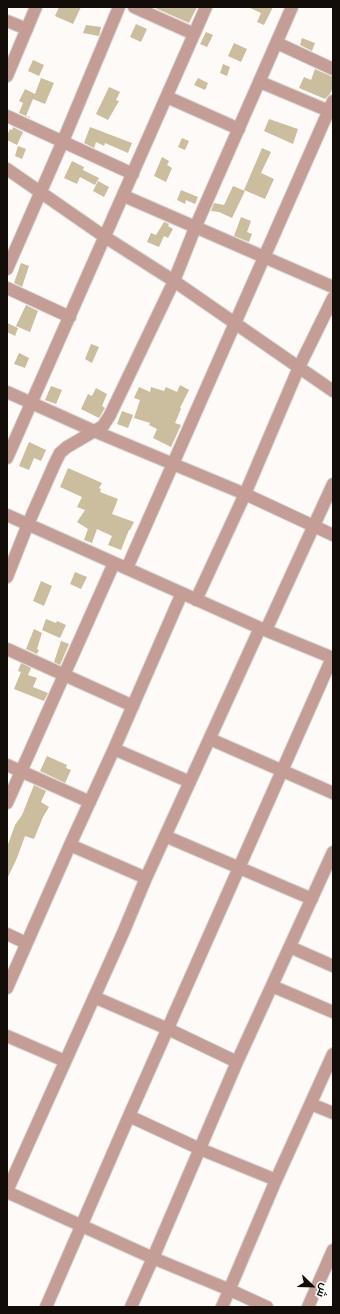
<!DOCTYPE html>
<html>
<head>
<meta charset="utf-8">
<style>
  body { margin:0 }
  #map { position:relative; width:340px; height:1314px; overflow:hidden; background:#fefaf7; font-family:"Archivo Narrow",Cairo,sans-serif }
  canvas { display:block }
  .frame { position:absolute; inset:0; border:8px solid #130d09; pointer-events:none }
  .north { position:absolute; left:292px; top:1266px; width:40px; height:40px; -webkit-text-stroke:3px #fff; paint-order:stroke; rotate:113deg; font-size:11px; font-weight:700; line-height:16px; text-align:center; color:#130d09 }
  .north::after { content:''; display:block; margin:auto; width:14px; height:18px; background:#130d09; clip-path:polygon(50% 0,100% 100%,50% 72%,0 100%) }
</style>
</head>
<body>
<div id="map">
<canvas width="340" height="1314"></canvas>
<div class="frame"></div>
<div class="north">ش</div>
</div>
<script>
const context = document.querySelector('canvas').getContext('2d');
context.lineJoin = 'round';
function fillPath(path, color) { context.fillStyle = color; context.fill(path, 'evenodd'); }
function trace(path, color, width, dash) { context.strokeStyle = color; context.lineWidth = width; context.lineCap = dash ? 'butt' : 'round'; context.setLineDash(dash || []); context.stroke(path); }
const building = new Path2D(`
  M59 7H81L73 24 55 16Z
  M153 7H197L189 23Z
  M248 7H273L264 25 257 22 261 13Z
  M136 24 147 29 141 42 130 37Z
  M86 25 101 27 99 36 83 33Z
  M206 32 213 35 207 47 200 44Z
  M302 38 315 43 312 51 300 45Z
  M234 43 247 49 241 62 228 56Z
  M33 60 44 65 39 76 28 71Z
  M223 64 230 67 227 76 220 73Z
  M315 69 333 77V87L330 94 325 99 299 88 304 77 311 80Z
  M41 78 54 83 45 104 33 99 26 116 30 117V118L19 113 23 103 19 101 25 89 35 94Z
  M198 78 208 83 205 90 194 85Z
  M109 87 120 92 116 100 119 101 108 120 96 114Z
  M269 119 298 129 293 144 264 131Z
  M13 127 23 132 17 145 7 140V135L10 129 12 130Z
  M90 127 132 143 128 153 105 143 104 146 96 142 94 148 84 143Z
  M182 138 189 141 185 150 178 147Z
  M18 146 26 149 22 159 15 156Z
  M262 148 271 152 261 173 274 179 265 199 244 190Z
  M162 157 169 161 167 165 172 168 166 182 154 176Z
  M72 161 84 167 83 170 99 178 95 185 80 177 77 184 64 178Z
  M98 181 109 187 104 197 93 191Z
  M233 186 245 191 232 218 219 212 211 211 214 203 224 205Z
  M181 190 198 197 195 204 186 200 185 204 177 200Z
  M241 217 251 221 247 232 252 234 249 242 234 236Z
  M164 222 169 224 168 226 173 229 168 238 164 236 159 247 147 242 151 233 156 235Z
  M21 263 29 266 22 287 14 283Z
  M26 305 38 311 30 332 16 326Z
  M7 323 18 328 15 336 7 332Z
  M91 344 99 347 92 363 85 359Z
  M19 353 29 358 25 368 14 364Z
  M180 385 189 390 180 408 181 409 175 423 181 425 171 447 153 438 157 429 149 425 150 423 134 418 140 400 134 398 139 387 150 392 151 387 164 391 166 387 177 392Z
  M51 386 62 390 56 404 45 400Z
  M96 388 107 394 102 406 105 408 99 418 81 409 88 394 92 396Z
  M122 411 133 415 128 428 117 424Z
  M29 442 46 450 41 461 34 458 29 470 19 466Z
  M68 468 102 483 99 488 101 489 100 492 118 499 112 514 134 522 130 530H129L121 550 108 545 112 536 97 529 92 543 84 540 88 529 77 522 85 510 77 507 82 497 60 487Z
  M75 572 87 577 81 589 70 584Z
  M41 581 52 586 44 606 33 601Z
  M46 619 56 623 57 621 66 625 60 638 42 630Z
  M34 629 42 633 37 649 39 650 37 654 26 649Z
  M61 641 69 644 60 665 54 662Z
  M21 663 31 668 28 675 37 678 33 687 48 693 44 701 14 689 21 672 18 671Z
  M47 756 67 765 66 768 71 770 65 783 40 771Z
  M34 785 46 791 41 802 49 807 43 817 34 839 25 836 17 858 7 879V847L15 825 22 815Z`);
const minor = new Path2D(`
  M134 7 194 34
  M7 21 27 29
  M277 43 333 69
  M7 76 36 7
  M260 82 329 111
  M167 97 239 129
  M7 116 133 174
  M7 169 105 237 174 281 333 391
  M124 196 333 287
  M7 269 63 141 119 7
  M7 288 70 317
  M7 392 94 431 245 494 333 535
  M7 458 206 7
  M7 515 260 628 333 658
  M127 568 333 101
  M7 577 28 524 55 463 60 453 67 447 103 426 110 415 174 281 195 228 292 7
  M196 600 245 494 299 367 333 298
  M266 630 333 484
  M7 649 133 706
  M210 739 333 793
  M114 749 190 782
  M7 765 90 802
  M7 803 114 563
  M165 836 312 899
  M70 845 146 878
  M7 934 26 943
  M290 947 333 966
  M272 986 333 1012
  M7 988 70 845 114 749 182 593
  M94 997 168 1029 237 1062
  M7 1036 65 1061
  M311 1104 333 1113
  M129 1116 200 1149 276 1180
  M7 1191 123 933 146 878 260 628
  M7 1192 153 1258 230 1290 267 1307
  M46 1307 129 1116 332 658
  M131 1307 153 1258 237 1062 333 852
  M222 1307 276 1180 333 1054
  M308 1307 333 1250`);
fillPath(building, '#cbbe9f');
trace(minor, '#d8d4d1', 14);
trace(minor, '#c49d97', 12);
</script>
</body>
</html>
